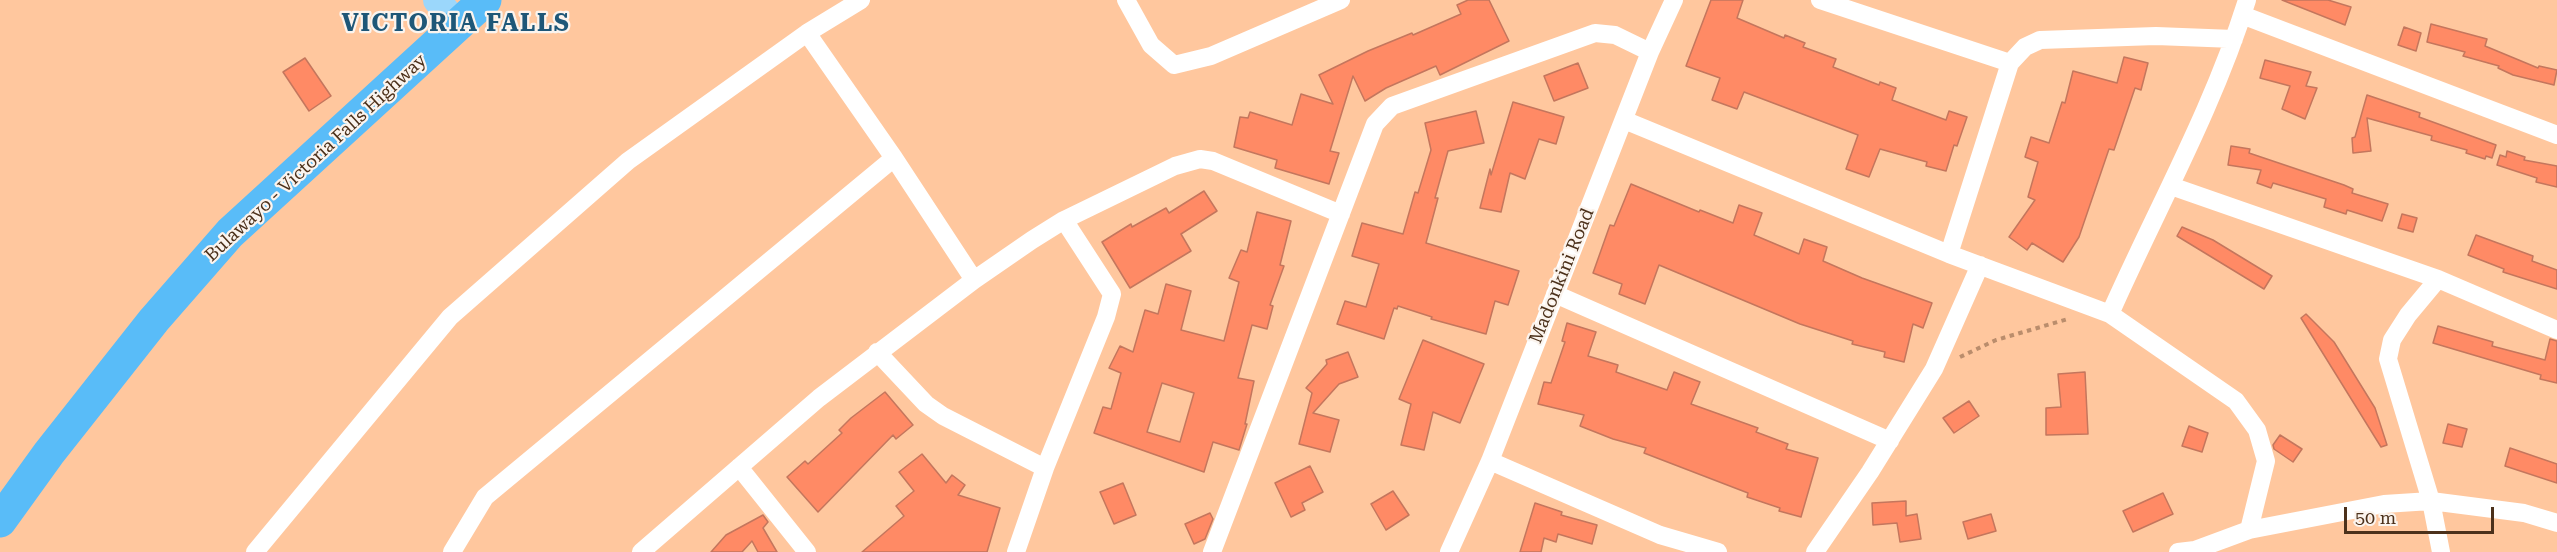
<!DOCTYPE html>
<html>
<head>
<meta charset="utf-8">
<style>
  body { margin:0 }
  #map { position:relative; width:2557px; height:552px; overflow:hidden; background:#ffc79e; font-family:"Roboto Serif",serif }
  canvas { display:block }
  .scale { position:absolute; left:2344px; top:507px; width:150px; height:27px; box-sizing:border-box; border:3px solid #4c311b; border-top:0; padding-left:8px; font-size:18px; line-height:21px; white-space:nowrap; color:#4c311b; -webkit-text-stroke:4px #fbf4ee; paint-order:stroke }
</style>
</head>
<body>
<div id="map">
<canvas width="2557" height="552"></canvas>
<div class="scale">50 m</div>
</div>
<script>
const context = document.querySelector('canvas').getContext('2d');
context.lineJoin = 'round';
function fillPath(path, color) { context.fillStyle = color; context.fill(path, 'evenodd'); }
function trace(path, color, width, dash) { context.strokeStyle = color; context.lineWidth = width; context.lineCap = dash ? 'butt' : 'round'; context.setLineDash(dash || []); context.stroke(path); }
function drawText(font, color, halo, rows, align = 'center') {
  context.font = font + ' "Roboto Serif",serif'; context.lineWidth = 4.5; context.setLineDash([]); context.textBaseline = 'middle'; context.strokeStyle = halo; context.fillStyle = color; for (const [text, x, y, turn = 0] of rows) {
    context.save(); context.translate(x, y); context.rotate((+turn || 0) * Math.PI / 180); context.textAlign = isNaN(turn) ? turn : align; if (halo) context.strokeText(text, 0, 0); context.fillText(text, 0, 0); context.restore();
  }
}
const building = new Path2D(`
  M1468 0H1489L1509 41 1440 75 1436 66 1386 88 1365 101 1353 76 1330 151 1339 153 1329 184 1275 168 1277 160 1234 147 1240 117 1248 118 1250 112 1292 125 1301 94 1333 104 1319 75 1368 51 1412 33 1413 35 1461 14 1457 5Z
  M1711 0H1743L1737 18 1784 38 1785 35 1805 43 1803 47 1836 59 1833 67 1879 85 1880 82 1896 88 1892 100 1946 120 1949 111 1967 117 1957 146 1954 145 1946 171 1926 166 1927 162 1880 149 1869 177 1846 169 1858 135 1744 92 1737 109 1712 100 1720 78 1686 66Z
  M2282 0H2328L2351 7 2345 25Z
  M2431 24 2487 39 2485 46 2538 68 2539 66 2557 70 2554 85 2513 75 2498 68 2499 66 2463 56 2465 52 2427 42Z
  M2404 27 2421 33 2416 51 2398 45Z
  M2124 57 2148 63 2141 90 2135 88 2114 150 2109 149 2079 237 2063 262 2032 243 2027 250 2009 237 2035 200 2028 197 2038 162 2025 157 2031 137 2049 143 2062 102 2065 103 2073 71 2117 83Z
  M305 58 331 96 309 111 283 72Z
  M2265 60 2311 72 2306 86 2317 88 2305 119 2282 109 2290 86 2260 78Z
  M1578 63 1588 88 1554 101 1544 76Z
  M2367 95 2420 113 2419 117 2496 145 2492 158 2486 156 2485 159 2466 153 2467 150 2431 140 2432 136 2367 118 2371 151 2353 153 2352 138 2355 137Z
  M1513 102 1564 117 1556 144 1539 139 1525 179 1510 173 1501 212 1480 208 1490 169 1491 175Z
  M1476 111 1484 143 1448 151 1435 198H1438L1426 243 1519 271 1508 305 1495 301 1486 334 1431 319 1432 317 1398 306 1397 309 1394 308 1384 339 1337 324 1345 301 1366 307 1379 264 1352 256 1362 223 1403 234 1415 192 1418 193 1431 150 1425 123Z
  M2231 146 2250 149 2249 153 2344 185 2353 189 2352 193 2388 204 2382 221 2347 210 2346 214 2324 207 2326 199 2273 183 2271 188 2257 183 2261 170 2228 165Z
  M2507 151 2525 157 2524 160 2557 166V187L2536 182 2537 178 2497 165 2500 155 2506 157Z
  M1631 184 1699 212 1700 210 1733 223 1739 205 1762 213 1754 235 1799 254 1804 239 1827 247 1823 261 1862 278 1932 303 1923 328 1913 324 1904 362 1884 357 1885 352 1852 344 1853 341 1800 324 1659 265 1645 304 1619 294 1622 284 1593 273 1610 225 1614 226Z
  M1204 191 1217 211 1181 234 1191 251 1130 288 1102 242 1131 224 1132 227 1166 208 1169 213Z
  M1257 212 1291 221 1280 265 1284 266 1270 305 1273 306 1267 329 1252 325 1238 378 1254 381 1245 424H1247L1239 450 1213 442 1204 472 1094 433 1103 407 1111 409 1121 373 1109 368 1120 346 1133 352 1145 310 1158 314 1166 284 1191 291 1181 330 1224 341 1239 282 1229 278 1241 250 1247 252ZM1162 383 1194 393 1180 442 1147 432Z
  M2402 214 2417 218 2413 232 2398 228Z
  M2182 227 2213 240 2272 276 2264 289 2177 236Z
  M2476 235 2533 256 2532 261 2557 270V289L2503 272 2504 269 2468 255Z
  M2306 314 2334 342 2375 408 2387 445 2381 447 2301 318Z
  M1567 323 1596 332 1588 356 1618 365 1616 372 1667 390 1674 372 1700 382 1691 404 1758 428 1756 432 1788 444 1786 449 1818 458 1801 517 1779 511 1780 508 1747 497 1748 493 1644 453 1646 448 1613 439 1580 426 1584 415 1538 404 1544 382 1551 383 1565 342 1562 341Z
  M2438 326 2493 342 2492 346 2545 360 2550 339 2557 341V383L2540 379 2541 375 2433 343Z
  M1423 340 1484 364 1460 423 1433 412 1424 450 1401 445 1411 404 1399 399Z
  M1348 352 1358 377 1339 384 1313 413 1339 420 1330 452 1299 444 1312 393 1306 388 1327 364 1326 360Z
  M2085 372 2088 434 2046 435V408L2061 407 2058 374Z
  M885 392 913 425 896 439 893 435 818 512 787 477 805 461 808 464 842 433 839 430 851 418Z
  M1969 401 1979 416 1954 433 1943 418Z
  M2448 424 2467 429 2462 447 2443 443Z
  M2189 426 2208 433 2202 452 2182 446Z
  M2280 435 2302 449 2293 462 2274 449 2273 445Z
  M2510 448 2557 464V483L2505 466Z
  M922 454 946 483 952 475 965 485 958 495 1000 508 987 552H862L904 516 896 506 914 491 899 472Z
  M1310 466 1323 492 1302 503 1305 510 1291 517 1275 483Z
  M1123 483 1136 515 1114 524 1100 492Z
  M1393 491 1409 515 1386 530 1371 504Z
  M2163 493 2173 514 2133 532 2123 511Z
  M1906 501V516L1917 514 1921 539 1900 542 1897 523 1873 525 1872 503Z
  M1535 503 1562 512 1561 515 1597 525 1592 544 1558 534 1556 542 1544 538 1541 552H1520Z
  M1210 513 1213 519 1205 539 1194 544 1185 524Z
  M1991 514 1996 531 1968 539 1963 522Z
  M763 515 768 522 763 528 777 552H758L752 541 742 552H711L726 535Z`);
const path = new Path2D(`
  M1960 357 1996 340 2068 319`);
const street = new Path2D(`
  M1126 0 1151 45 1174 65 1211 56 1341 0
  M1820 0 2010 63
  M2242 15 2557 135
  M807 33 894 158 974 280
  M1624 120 1949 254 2110 314C2156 210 2213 109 2247 0
  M2171 186 2438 279 2557 330
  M1949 254 2010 63 2025 47 2040 40 2156 36 2234 39
  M2438 279 2408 315 2392 340 2388 359 2431 501 2441 552
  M1555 294 1890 441
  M2110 314 2236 401 2257 430 2266 461 2249 530
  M877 352 926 404 943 416 1045 468
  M1490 461 1660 535 1718 552
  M739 467 807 552
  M255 552 450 317 628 161 807 33 861 0
  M452 552 485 497 894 158
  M641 552 819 398 974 280 1032 240 1064 220 1175 166 1200 159 1213 161 1341 214
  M1016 552 1045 468 1106 317 1112 294 1064 220
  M1212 552 1375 124 1392 106 1595 33 1615 35 1650 52
  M1449 552 1490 461 1650 52 1674 0
  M1815 552 1870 472 1934 369 1980 265
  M2178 552 2195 550 2249 530 2384 504 2431 501 2524 513 2557 523`);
const primary = new Path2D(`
  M437 0 456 24`);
const highway = new Path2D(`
  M0 521 49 453 154 320 230 233 485 0`);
const streetNames = [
  ["Bulawayo - Victoria Falls Highway",316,158,-43],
  ["Madonkini Road",1562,276,-68]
];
const districtNames = [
  ["VICTORIA FALLS",456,24]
];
fillPath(building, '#ff8a65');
trace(building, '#c4765d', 1.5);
trace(path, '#ba8d6c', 4, [4.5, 4.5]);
trace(street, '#fff', 18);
trace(primary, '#9bd7fb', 28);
trace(highway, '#59bcf8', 33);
drawText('18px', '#4c311b', '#fbf4ee', streetNames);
context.letterSpacing = '1.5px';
drawText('bold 24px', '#1e5778', '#fbf4ee', districtNames);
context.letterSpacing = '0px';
</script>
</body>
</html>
